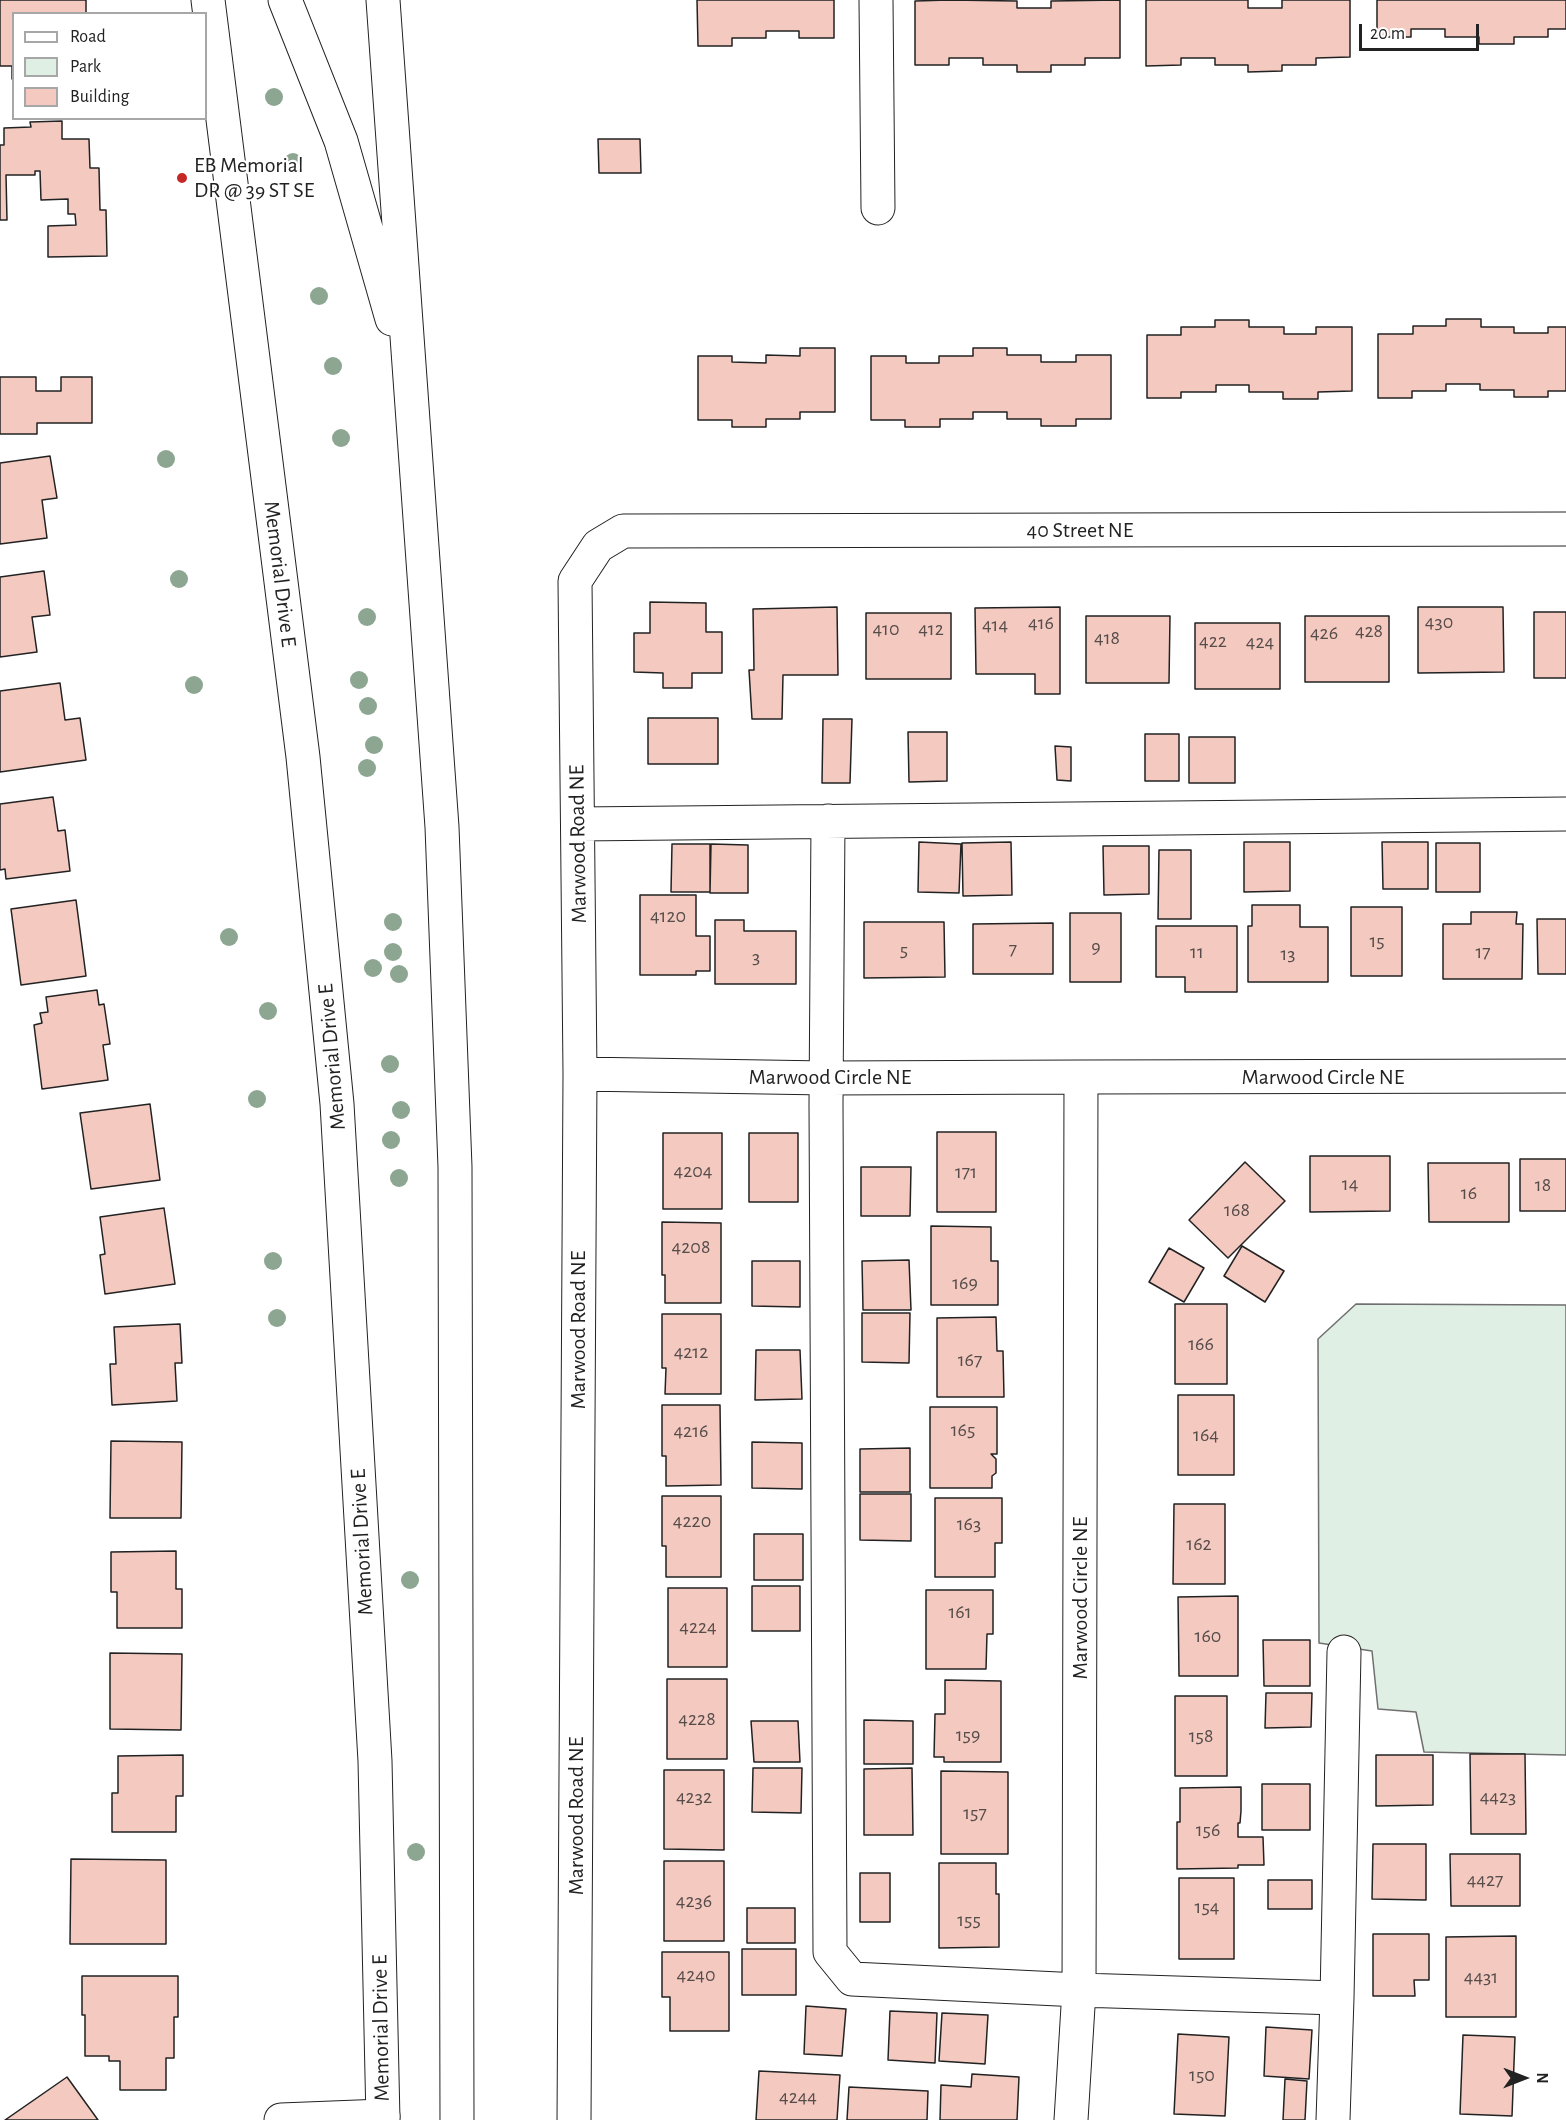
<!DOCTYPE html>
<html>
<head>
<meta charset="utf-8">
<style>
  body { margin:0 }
  #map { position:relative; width:1566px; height:2120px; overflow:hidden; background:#fff; font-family:"Alegreya Sans",sans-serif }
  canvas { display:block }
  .legend { position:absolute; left:12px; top:12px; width:195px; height:108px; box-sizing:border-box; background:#fff; border:2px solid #a7a7a7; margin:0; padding:8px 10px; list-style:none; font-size:18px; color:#222 }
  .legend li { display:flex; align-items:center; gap:12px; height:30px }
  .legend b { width:30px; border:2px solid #a7a7a7 }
  .north { position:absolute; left:1494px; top:2048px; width:60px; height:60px; -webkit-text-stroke:4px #fff; paint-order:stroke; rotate:90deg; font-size:16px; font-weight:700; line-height:24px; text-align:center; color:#222 }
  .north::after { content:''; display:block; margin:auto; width:21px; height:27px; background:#222; clip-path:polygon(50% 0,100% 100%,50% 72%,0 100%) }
  .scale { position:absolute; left:1359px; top:24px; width:120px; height:27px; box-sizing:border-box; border:3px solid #222; border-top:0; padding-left:8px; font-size:18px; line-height:21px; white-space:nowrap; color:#222; -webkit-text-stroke:4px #fff; paint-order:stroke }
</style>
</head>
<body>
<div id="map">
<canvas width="1566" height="2120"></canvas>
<ul class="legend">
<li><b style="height:8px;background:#fff"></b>Road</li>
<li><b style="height:16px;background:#e0efe3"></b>Park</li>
<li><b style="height:16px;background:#f3c9c0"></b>Building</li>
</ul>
<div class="north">N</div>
<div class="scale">20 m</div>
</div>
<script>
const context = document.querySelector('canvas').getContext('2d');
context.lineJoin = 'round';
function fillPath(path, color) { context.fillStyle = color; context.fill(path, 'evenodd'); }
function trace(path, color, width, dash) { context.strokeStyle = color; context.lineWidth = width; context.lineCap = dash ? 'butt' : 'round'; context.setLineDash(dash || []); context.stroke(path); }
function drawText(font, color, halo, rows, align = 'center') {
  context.font = font + ' "Alegreya Sans",sans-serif'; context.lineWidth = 4.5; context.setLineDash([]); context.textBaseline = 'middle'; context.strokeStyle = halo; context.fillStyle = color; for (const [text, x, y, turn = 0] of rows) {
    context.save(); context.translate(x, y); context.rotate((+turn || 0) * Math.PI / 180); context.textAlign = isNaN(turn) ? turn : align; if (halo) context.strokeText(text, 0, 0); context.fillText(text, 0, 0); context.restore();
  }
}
const green = new Path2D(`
  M1356 1304 1566 1305V1755L1424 1752 1416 1712 1378 1709 1372 1651 1319 1643 1318 1339Z`);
const building = new Path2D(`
  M0 0H86V14H14V79H12V66H0Z
  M697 0H834V38H799V31H766V38H732V46H698Z
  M949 0 1017 1V8H1051V1L1120 0V58H1085V65H1051V72H1017V65H983V58H949V65H915V1Z
  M1146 0H1248V8H1282V0H1350V57L1316 58V65H1282V71L1248 72V65H1215V58H1181V65L1146 66Z
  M1377 0H1566V29H1548V37H1514V44H1479V37H1445V29H1411V37H1377Z
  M62 121V139H89L90 168H99L100 210H106L107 256 48 257V226L76 225 75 214H68V199L41 200 40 171H35V175H6L7 220H0V145H4V128L31 127 30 122Z
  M598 139H640L641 173H599Z
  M1446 319H1481V327H1514V333H1548V327H1566V391H1548V397H1514V390H1480V384H1446V391H1412V398H1378V334H1413V326H1446Z
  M1215 320H1249V327H1284V334H1316V327H1352V391L1318 392V399H1283V392H1249V385H1216V392H1181V398H1147V335H1181V327H1215Z
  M800 348H835V412H800V419H766V427H732V420H698V356H732V362L766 363V355L800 356Z
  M973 348H1007V355H1041V362H1076V355H1111V419H1076V426H1041V419H1007V412H973V419H940V427H905V420H871V356H906V363H939V356H973Z
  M0 377H36V391H61V377H92V423H37V434H0Z
  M50 456 57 498 42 500 47 538 0 544V463Z
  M44 571 50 615 32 617 37 652 0 657V577Z
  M650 602 706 603V632H722V673H692V688H663V673L634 672V633H650Z
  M837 607 838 675H783L782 719H752L749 670H754L753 609Z
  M1060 607V694H1035V674H976L975 608Z
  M1418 607H1503L1504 672 1418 673Z
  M1534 612H1566V678H1534Z
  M866 613H951V679H866Z
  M1086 616H1170L1169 683H1086Z
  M1305 616H1389V682H1305Z
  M1195 623H1280V689H1195Z
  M60 683 65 720 80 718 86 760 0 772V691Z
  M648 718H718V764H648Z
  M823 719H852L850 783H822Z
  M908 732H947V781L909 782Z
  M1145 734H1179V781H1145Z
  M1189 737H1235V783H1189Z
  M1055 746 1071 747V781L1057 780Z
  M53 797 58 831 65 830 70 871 6 879 5 869 0 870V804Z
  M919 842 961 844 959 893 918 892Z
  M1011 842 1012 895 963 896 962 843Z
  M1244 842H1290V891L1244 892Z
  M1382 842H1428V889H1383Z
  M1436 843H1480V892H1436Z
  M672 844H710V892H671Z
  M711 844 748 845V893H710Z
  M1103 846H1149V894L1104 895Z
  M1159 850H1191V919H1158Z
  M640 895H696V936H710V971H696V975H640Z
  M76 900 86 976 21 985 11 909Z
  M1252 905H1300V927H1328V982H1248V926H1252Z
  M1351 907H1402V976H1351Z
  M1471 912H1517L1516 924H1523L1522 979H1443V924H1471Z
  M1070 913H1121V982H1070Z
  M1537 919H1566V974H1538Z
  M715 920H744V931H796V984H715Z
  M864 922H944L945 977 864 978Z
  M1053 923V974H973V924Z
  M1156 926H1237V992H1185V977H1156Z
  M97 990 99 1005 104 1004 110 1044 103 1045 108 1080 42 1089 34 1025 42 1023 40 1013 48 1012 46 997Z
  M150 1104 160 1180 91 1189 80 1113Z
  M937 1132H996V1212H937Z
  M663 1133H722V1209H663Z
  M749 1133H798V1202H749Z
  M1310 1156H1390V1211L1310 1212Z
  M1520 1159H1566V1211H1520Z
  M1245 1162 1285 1201 1228 1258 1189 1220Z
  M1428 1163H1509V1222H1429Z
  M861 1167H911L910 1216H861Z
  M164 1208 175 1284 105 1294 100 1255 105 1254 100 1217Z
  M662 1222 721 1223V1303H665V1275H662Z
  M931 1226 991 1227V1261H998V1305H931Z
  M1242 1246 1284 1271 1265 1302 1224 1276Z
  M1169 1248 1204 1268 1184 1302 1149 1282Z
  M909 1260 911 1310H863L862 1261Z
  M752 1261H800V1307L752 1306Z
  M1175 1304H1227V1384H1175Z
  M862 1313H910L909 1363 862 1362Z
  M662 1314H721V1394H665L666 1368H662Z
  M996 1317 997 1351H1003L1004 1397H937V1318Z
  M180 1324 182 1363H175L177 1401 112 1405 110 1364H116L114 1327Z
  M756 1350H800L802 1399 755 1400Z
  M1178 1395H1234V1475H1178Z
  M662 1405H720L721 1485 666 1486V1456H662Z
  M930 1407H997V1454H991L996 1459V1473L992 1476V1488H930Z
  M111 1441 182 1442 181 1518H110Z
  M752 1442 802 1443V1489L752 1488Z
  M910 1448V1492H860V1449Z
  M860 1494H911V1541L860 1540Z
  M662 1496H721V1577H666V1546H662Z
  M935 1498H1002V1543H995V1577H935Z
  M1174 1504H1225V1584H1173Z
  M754 1534H803V1580H754Z
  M176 1551V1589H182V1628H117V1592H111V1552Z
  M752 1586H800V1631H752Z
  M668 1588H727V1667H668Z
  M926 1590H993V1634H987L986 1669H926Z
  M1238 1596V1676H1179L1178 1597Z
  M1263 1640H1310V1686H1264Z
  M110 1653 182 1654 181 1730 110 1729Z
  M667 1679H727V1759H667Z
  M945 1680 1001 1681V1762H944V1757H934L935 1714H945Z
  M1266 1693H1312L1311 1727 1265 1728Z
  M1175 1696H1227V1776H1175Z
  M864 1720 913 1721V1764H864Z
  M751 1721H798L800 1762H754Z
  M1470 1754H1525L1526 1834H1471Z
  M183 1755V1796H176V1832H112V1793H118V1756Z
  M1376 1755H1433V1805L1376 1806Z
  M753 1768H802L801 1813 752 1812Z
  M912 1768 913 1835H864V1769Z
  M664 1770H724V1850L664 1849Z
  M941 1771 1008 1772V1854H941Z
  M1262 1784H1310V1830H1262Z
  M1241 1787V1811L1240 1823H1238V1837H1263L1264 1865H1238V1868L1177 1869V1822H1180V1788Z
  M1373 1844H1426V1900L1372 1899Z
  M1450 1854H1520V1906H1451Z
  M71 1859 166 1860V1944H70Z
  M664 1861H724V1941H664Z
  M939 1863H996V1894H999V1947L939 1948Z
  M860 1873H890V1922H860Z
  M1179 1878H1234V1959H1179Z
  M1268 1880H1312V1909H1268Z
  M747 1908H795V1943H747Z
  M1373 1934H1429V1980H1414L1415 1996H1373Z
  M1516 1936V2017H1446V1937Z
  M742 1949H796V1995H742Z
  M662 1952H729V2031H670V1997H662Z
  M82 1976H178V2017H174V2058H166V2090H120V2061H109V2056H85V2015H82Z
  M806 2006 846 2009 842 2056 804 2054Z
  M890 2011 937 2013 935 2063 888 2060Z
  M942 2013 988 2015 985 2064 939 2061Z
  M1266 2027 1312 2030 1309 2079 1264 2076Z
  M1178 2034 1229 2037 1225 2116 1174 2114Z
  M1463 2035 1515 2037 1512 2116 1460 2114Z
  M759 2071 840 2075 837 2120H756Z
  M972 2074 1019 2077 1017 2120H940L941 2085 971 2087Z
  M67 2077 98 2120H5Z
  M1285 2079 1307 2081 1305 2120H1283Z
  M849 2087 928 2091 927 2120H847Z`);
const minor = new Path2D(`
  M876 0 878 208
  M828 821 826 1104 830 1952 852 1979 1079 1990 1337 1998 1333 2120
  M578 824 1566 814
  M580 1074 826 1078 1081 1077
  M1337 1998 1344 1652
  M281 2120 383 2116
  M574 2120 580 1074 575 581 598 546 623 531 1566 529
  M1071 2120 1079 1990 1081 1077 1566 1076`);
const major = new Path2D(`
  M208 0 303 757 337 1104 375 1761 383 2120
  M285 0 341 141 392 319
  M383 0 442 827 455 1167 457 2120`);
const trees = [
  [274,97],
  [293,162],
  [319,296],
  [333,366],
  [341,438],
  [166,459],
  [179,579],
  [367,617],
  [359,680],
  [194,685],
  [368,706],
  [374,745],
  [367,768],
  [393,922],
  [229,937],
  [393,952],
  [373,968],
  [399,974],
  [268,1011],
  [390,1064],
  [257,1099],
  [401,1110],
  [391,1140],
  [399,1178],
  [273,1261],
  [277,1318],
  [410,1580],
  [416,1852]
];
const markers = [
  [182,178,6,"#c62828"]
];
const numberNames = [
  ["430",1439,622],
  ["416",1041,623],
  ["414",995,625],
  ["410",886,629],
  ["412",931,629],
  ["428",1369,631],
  ["426",1324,633],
  ["418",1107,638],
  ["422",1213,641],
  ["424",1260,642],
  ["4120",668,916],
  ["15",1377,941],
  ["9",1096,947],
  ["7",1013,949],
  ["5",904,950],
  ["11",1197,952],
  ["17",1483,952],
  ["13",1288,954],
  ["3",756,957],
  ["4204",693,1171],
  ["171",966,1172],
  ["14",1350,1184],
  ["18",1543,1185],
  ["16",1469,1193],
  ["168",1237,1210],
  ["4208",691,1247],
  ["169",965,1283],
  ["166",1201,1344],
  ["4212",691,1352],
  ["167",970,1360],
  ["165",963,1430],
  ["4216",691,1431],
  ["164",1206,1435],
  ["4220",692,1521],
  ["163",969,1524],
  ["162",1199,1544],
  ["161",960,1612],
  ["4224",698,1627],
  ["160",1208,1636],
  ["4228",697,1719],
  ["159",968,1735],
  ["158",1201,1736],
  ["4232",694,1797],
  ["4423",1498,1797],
  ["157",975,1813],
  ["156",1208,1830],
  ["4427",1485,1880],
  ["4236",694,1901],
  ["154",1207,1907],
  ["155",969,1920],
  ["4240",696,1975],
  ["4431",1481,1977],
  ["150",1202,2075],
  ["4244",798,2097]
];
const poiNames = [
  ["EB Memorial",194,165],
  ["DR @ 39 ST SE",194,190]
];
const streetNames = [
  ["40 Street NE",1080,530],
  ["Memorial Drive E",280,574,83],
  ["Marwood Road NE",578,844,-91],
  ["Memorial Drive E",332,1057,-95],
  ["Marwood Circle NE",830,1077],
  ["Marwood Circle NE",1323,1077],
  ["Marwood Road NE",578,1330,-90],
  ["Memorial Drive E",362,1542,-93],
  ["Marwood Circle NE",1080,1598,-90],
  ["Marwood Road NE",576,1816,-90],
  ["Memorial Drive E",381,2028,-91]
];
fillPath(green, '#e0efe3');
trace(green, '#6f6f6f', 1.5);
fillPath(building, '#f3c9c0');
trace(building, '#222', 1.5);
trace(minor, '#222', 35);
trace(major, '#222', 35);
trace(minor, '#fff', 33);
trace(major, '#fff', 33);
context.fillStyle = '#8da692';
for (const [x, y] of trees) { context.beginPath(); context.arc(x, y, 9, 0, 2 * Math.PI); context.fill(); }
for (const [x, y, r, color] of markers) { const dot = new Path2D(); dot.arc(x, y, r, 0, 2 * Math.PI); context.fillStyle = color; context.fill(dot); trace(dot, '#fff', 2); }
drawText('20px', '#564c4a', null, numberNames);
drawText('22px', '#222', '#fff', poiNames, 'left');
drawText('22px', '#222', '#fff', streetNames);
</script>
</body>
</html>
